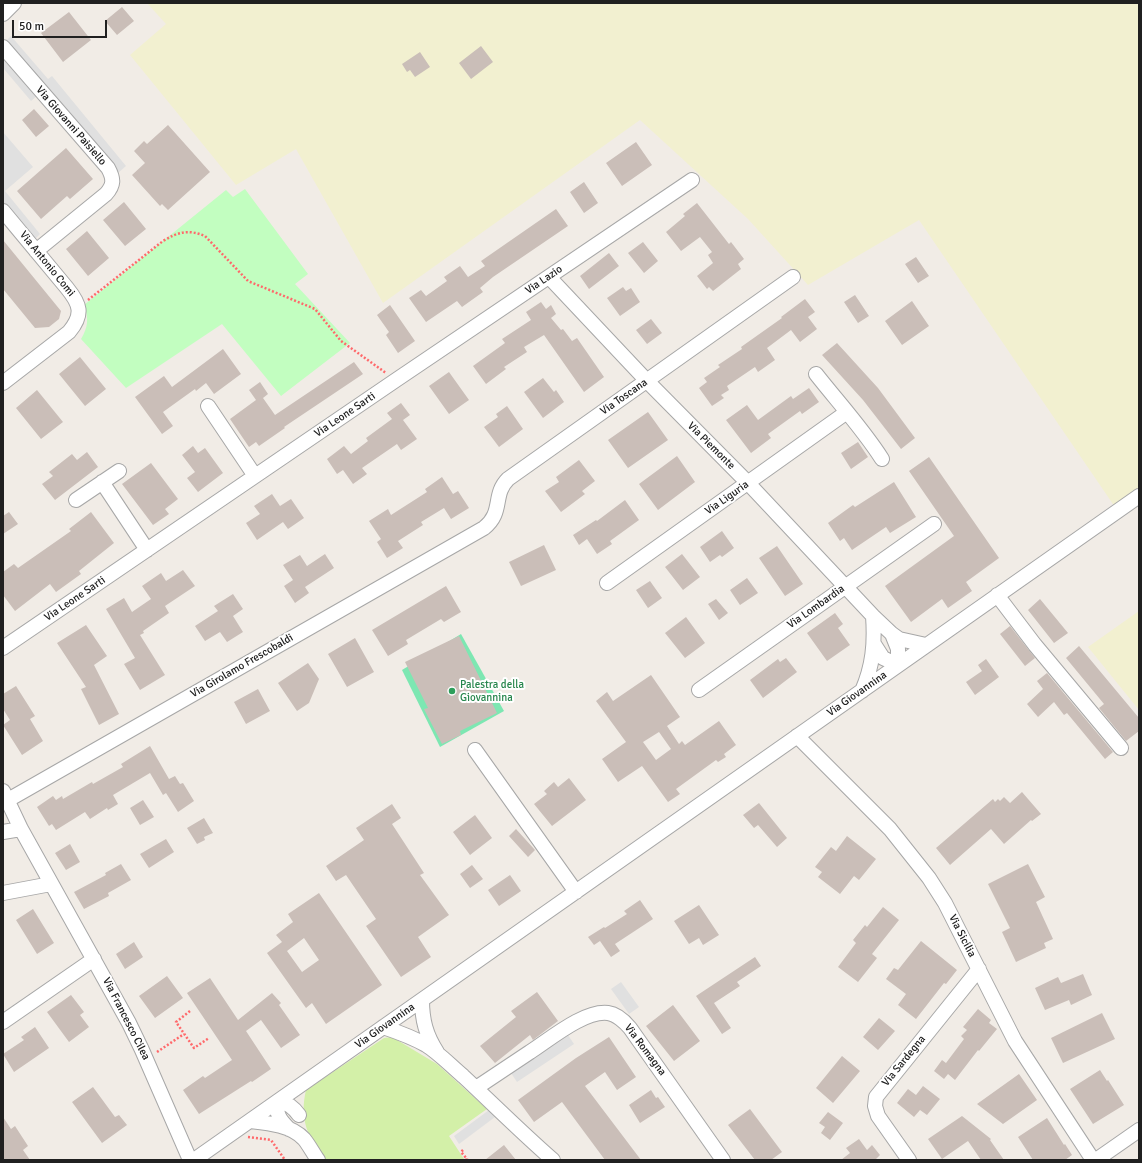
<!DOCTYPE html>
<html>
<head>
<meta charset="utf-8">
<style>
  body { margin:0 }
  #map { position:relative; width:1142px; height:1163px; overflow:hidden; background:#f1ece6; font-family:Signika,sans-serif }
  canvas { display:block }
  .frame { position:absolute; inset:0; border:4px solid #202020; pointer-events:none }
  .scale { position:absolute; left:12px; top:20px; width:95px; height:18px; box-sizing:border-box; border:2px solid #202020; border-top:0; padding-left:5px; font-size:12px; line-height:14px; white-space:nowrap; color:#202020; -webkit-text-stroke:3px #fff; paint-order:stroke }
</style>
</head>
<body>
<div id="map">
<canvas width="1142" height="1163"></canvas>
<div class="frame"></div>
<div class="scale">50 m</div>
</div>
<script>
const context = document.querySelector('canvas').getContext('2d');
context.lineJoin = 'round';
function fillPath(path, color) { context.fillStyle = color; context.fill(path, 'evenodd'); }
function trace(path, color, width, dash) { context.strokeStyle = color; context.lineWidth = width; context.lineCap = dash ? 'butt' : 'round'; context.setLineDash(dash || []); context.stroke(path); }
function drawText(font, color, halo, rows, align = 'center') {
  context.font = font + ' Signika,sans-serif'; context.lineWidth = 4; context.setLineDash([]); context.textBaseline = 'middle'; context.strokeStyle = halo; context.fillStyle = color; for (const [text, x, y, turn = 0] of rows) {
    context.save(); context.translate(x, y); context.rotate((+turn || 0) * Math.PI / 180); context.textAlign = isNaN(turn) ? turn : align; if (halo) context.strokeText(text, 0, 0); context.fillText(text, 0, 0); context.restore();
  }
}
const farmland = new Path2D(`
  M147 3H1139V496L1117 510 919 220 808 285 748 219 640 120 383 303 296 149 236 185 130 55 166 24Z
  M1139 611V710L1088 647Z`);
const grass = new Path2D(`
  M392 1037 437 1064 487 1109 449 1136 464 1159 462 1160H325C308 1137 299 1120 306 1090L384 1038Z`);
const park = new Path2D(`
  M245 189 308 274 295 284 350 343 281 396 222 324 126 388 81 339C88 327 89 319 84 305L226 190 233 197Z`);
const pitch = new Path2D(`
  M461 634 504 711 440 747 402 670Z`);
const parking = new Path2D(`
  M11 36 48 79 52 76 126 166 118 173 47 87 31 101 3 68V44Z
  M3 132 33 167 5 191 40 234 34 240 3 202Z
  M621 982 639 1007 629 1014 611 989Z
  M568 1035 574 1044 517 1082 511 1073Z
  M489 1110 495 1117 459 1144 454 1136Z`);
const building = new Path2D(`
  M122 7 134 21 117 35 105 21Z
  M69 12 91 40 63 62 41 33Z
  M481 46 493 62 471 79 459 63Z
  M420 52 430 67 415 77 410 70 407 72 402 64Z
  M34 109 49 126 36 137 22 120Z
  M168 125 210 172 168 210 162 204 160 206 132 175 145 163 134 151 144 141 147 144Z
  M636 142 652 165 622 186 606 163Z
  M66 148 93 179 70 199 67 196 41 219 17 191Z
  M584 182 598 203 584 213 570 192Z
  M124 202 146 229 125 246 103 220Z
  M697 203 729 244 731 242 744 259 738 264 741 269 713 291 709 287 707 289 697 276 713 263 708 255 712 252 700 237 681 251 666 232 685 216 683 214Z
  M556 209 568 226 493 277 480 288 483 292 462 307 457 301 426 322 409 298 421 290 426 296 447 281 444 277 460 266 468 277 485 266 481 261Z
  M87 231 109 258 88 276 66 249Z
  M3 240 61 311 59 319 49 327 35 328 3 289Z
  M643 242 658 261 644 273 628 253Z
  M609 253 619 266 589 289 580 276Z
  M916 257 929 276 918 283 905 264Z
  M623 287 626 291 631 288 640 302 620 316 607 298Z
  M855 295 869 316 858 323 844 302Z
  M805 299 815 312 808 317 817 329 800 342 791 330 767 348 775 360 758 372 755 367 727 386 729 390 721 395 724 398 712 406 699 388 707 382 704 378 720 367 718 365 742 349 741 347 782 318 781 317Z
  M912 301 929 326 902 345 885 321Z
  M541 302 546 309 551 305 556 314 551 318 561 330 563 329 572 341 577 338 604 377 584 392 544 335 524 347 527 352 504 367 506 369 486 384 473 366 505 343 502 339 531 320 526 312Z
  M390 305 415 341 398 353 386 335 389 332 377 315Z
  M651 319 662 333 647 344 636 330Z
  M837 343 878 388 915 438 901 449 863 400 822 355Z
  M223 349 241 374 214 394 206 383 196 391 195 389 163 412 173 426 162 434 135 397 164 376 172 387Z
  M80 357 106 389 85 406 59 374Z
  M354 362 363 374 284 427 285 428 259 446 256 442 249 447 230 419 256 400 249 390 260 382 268 394 263 398 275 415Z
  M449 372 469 400 449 414 429 386Z
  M543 378 554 392 556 390 564 402 543 418 524 392Z
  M809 388 819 402 802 414 800 411 768 434 771 438 751 453 726 420 747 405 758 420 791 396 793 399Z
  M37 390 63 422 41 439 16 408Z
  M401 403 410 415 403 420 417 439 401 450 397 444 362 468 367 474 353 484 343 470 337 474 327 459 344 446 351 454 368 441 366 438 392 419 387 413Z
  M507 406 523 429 499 447 484 427 498 417 496 414Z
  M648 412 668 440 628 468 608 440Z
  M858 442 868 457 851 469 841 453Z
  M193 446 198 453 205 448 223 473 198 492 187 478 195 472 182 455Z
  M87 452 98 467 55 500 42 484 53 476 49 472 72 454 77 460Z
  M677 456 695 482 658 510 639 484Z
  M929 457 999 558 966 582 972 591 948 608 942 599 911 622 885 586 954 536 909 471Z
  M579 460 595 481 582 491 585 494 561 512 545 491 559 482 556 477Z
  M151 463 178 499 165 509 169 514 153 525 122 484Z
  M442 477 453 494 458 491 469 508 451 519 444 508 421 522 423 525 398 541 403 548 387 558 377 542 381 539 369 521 388 509 391 515 427 492 425 489Z
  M894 482 916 517 890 533 886 527 852 550 844 538 840 541 828 523 853 505 855 507Z
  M272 494 280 506 291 499 304 518 288 529 283 522 257 540 246 523 260 514 254 506Z
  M625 500 639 520 610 541 612 544 597 554 587 539 579 545 573 535 596 520 597 521Z
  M9 512 18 524 3 534V516Z
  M91 512 114 543 79 571 81 574 56 592 50 584 15 611 3 595V572L14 564 18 568 71 531 69 529Z
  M722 531 734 548 722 557 720 555 710 562 700 547Z
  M544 545 556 570 521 586 509 562Z
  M777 546 803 584 785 596 759 558Z
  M325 554 334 568 305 587 309 593 295 603 284 586 293 580 283 565 300 555 307 566Z
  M682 554 700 577 683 590 665 567Z
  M183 570 195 586 165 606 169 613 143 631 144 633 140 635 165 675 140 690 124 664 135 658 106 609 124 598 132 612 151 599 142 586 161 573 166 581Z
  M747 578 758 593 740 605 730 590Z
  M650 581 662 598 648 608 636 590Z
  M446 586 461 612 444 622 441 619 406 640 408 644 388 656 372 630Z
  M233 594 243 609 233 616 243 632 227 642 220 632 205 641 195 626 218 611 214 606Z
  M716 599 728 613 719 620 708 604Z
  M1040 599 1068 633 1054 643 1028 610Z
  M835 613 843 624 838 628 850 645 827 661 807 633Z
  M686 617 705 643 685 658 665 633Z
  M86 625 107 656 94 665 119 714 99 725 81 689 86 687 57 643Z
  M1010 626 1035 658 1025 666 1000 634Z
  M459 636 497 713 460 731 461 735 442 744 424 709 428 708 405 662Z
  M355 638 374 672 347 687 328 654Z
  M1079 646 1139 718V731L1126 741 1099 708 1104 704 1066 658Z
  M786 658 797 672 763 698 750 680 778 659 780 662Z
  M986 659 999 677 975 695 966 682 982 671 978 665Z
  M308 663 319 679 309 703 297 711 278 683Z
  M1047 673 1113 752 1105 759 1067 713 1064 715 1054 702 1038 717 1027 704 1043 689 1037 681Z
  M651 675 680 717 667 726 679 744 682 741 685 745 719 721 736 745 724 754 726 757 718 762 716 760 676 789 680 794 668 802 642 766 618 782 602 759 626 742 596 701 607 692 613 701ZM659 732 671 749 656 760 643 742Z
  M16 686 35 716 30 719 43 741 22 755 3 725 10 720 3 709V694Z
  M258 689 270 711 246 724 234 702Z
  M150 746 169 779 175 776 180 784 183 783 194 801 178 812 166 793 163 795 150 773 113 795 118 804 108 810 107 808 90 819 85 812 56 830 52 824 49 826 37 807 53 796 56 800 62 796 63 799 92 782 93 784 123 767 121 764Z
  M569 778 586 800 552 826 534 804 547 794 544 791 554 782 558 787Z
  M1022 792 1041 814 1032 821 1031 820 1004 844 991 829 950 865 936 848 993 799 995 802 998 799 1000 801 1004 797 1010 803Z
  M143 800 154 817 140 825 130 808Z
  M759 803 787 838 777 847 758 825 754 828 743 815Z
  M392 804 401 818 392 824 424 873 420 875 449 915 418 937 431 957 401 977 366 926 376 919 346 875 336 881 326 866 364 840 356 828Z
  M475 815 492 838 470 855 453 832Z
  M204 818 213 833 204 837 205 840 197 844 187 828Z
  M516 829 535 850 528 857 509 836Z
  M847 836 876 859 859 880 854 876 840 894 818 877 822 872 815 867 831 847 836 851Z
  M166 839 174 852 149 868 140 854Z
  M70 844 80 862 66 870 55 853Z
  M121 864 131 880 108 893 109 896 84 909 74 892 106 875 105 873Z
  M1028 864 1045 897 1036 902 1053 939 1044 943 1046 948 1016 962 1002 932 1010 928 988 884Z
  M472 865 483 879 470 888 460 874Z
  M510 875 521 891 499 906 488 890Z
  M319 893 382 985 326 1024 312 1003 306 1008 267 953 282 942 276 935 293 922 288 914ZM304 938 319 960 302 972 287 951Z
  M640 900 653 919 615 944 620 951 611 957 600 941 594 945 588 937 604 927 605 928 627 914 624 911Z
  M699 905 719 935 703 945 699 938 689 944 674 921Z
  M883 907 899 920 872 954 877 958 858 982 838 967 856 943 853 940 865 925 867 927Z
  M33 909 54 943 37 954 16 920Z
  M921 941 957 970 946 984 944 983 916 1019 898 1005 906 994 886 979 894 968 898 970Z
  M134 942 143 957 125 969 116 954Z
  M755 957 761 966 737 982 740 986 714 1003 731 1028 722 1034 696 996Z
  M1083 974 1092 995 1071 1005 1069 1000 1045 1010 1035 988 1058 977 1061 983Z
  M167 976 183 998 155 1018 139 996Z
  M210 978 238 1020 272 993 281 1003 279 1005 300 1035 281 1048 261 1020 246 1031 271 1069 252 1082 251 1081 199 1114 183 1090 203 1076 205 1078 232 1060 187 993Z
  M537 992 558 1021 533 1040 530 1035 495 1063 480 1046 516 1017 511 1011Z
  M71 995 84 1012 80 1015 89 1027 69 1042 47 1012Z
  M673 1005 700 1041 674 1061 646 1026Z
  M978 1009 991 1020 989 1023 997 1029 979 1051 978 1050 955 1080 948 1074 944 1079 934 1071 942 1060 946 1063 964 1039 961 1036 967 1030 963 1027Z
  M1102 1013 1115 1039 1063 1063 1051 1038Z
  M879 1018 895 1031 878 1050 863 1037Z
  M35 1027 49 1048 14 1072 3 1054 24 1040 21 1037Z
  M609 1037 636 1077 617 1090 605 1072 585 1086 641 1160H605L562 1102 534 1122 518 1100 576 1058Z
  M842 1056 860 1071 833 1103 816 1088Z
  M1100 1070 1107 1081 1108 1080 1124 1105 1093 1124 1070 1089Z
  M1019 1074 1037 1100 1003 1124 977 1104Z
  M923 1086 940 1099 927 1115 920 1110 914 1117 897 1103 908 1089 916 1095Z
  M93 1087 115 1117 119 1115 127 1125 102 1143 72 1102Z
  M651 1090 656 1098 658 1097 665 1107 640 1123 629 1105Z
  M750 1109 782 1152 771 1160H755L728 1125Z
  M828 1112 843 1123 830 1140 821 1133 825 1127 819 1123Z
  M962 1116 991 1139 990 1140 1004 1160H981L968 1141 942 1159 928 1139Z
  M3 1117 11 1129 15 1126 28 1146 23 1150 30 1160H3Z
  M1047 1118 1064 1145 1065 1144 1072 1155 1065 1160H1033L1018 1137Z
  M859 1139 867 1150 872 1145 880 1155 875 1160H841L850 1153 846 1148Z
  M504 1145 516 1160H485Z`);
const path = new Path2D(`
  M88 300 163 241C178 232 188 229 205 236L248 281 315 309 341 341 386 373
  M190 1011 176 1022 194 1048 209 1038
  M157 1052 184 1034
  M248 1137 271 1140 285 1160
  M463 1150 461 1152 467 1159 466 1160`);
const minor = new Path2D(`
  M3 14 14 3
  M3 47 108 168C114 179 114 185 106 194L36 251
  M3 211 67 288C80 304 84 314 69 332L3 383
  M549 277 647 381 748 483 873 616 892 634 899 639 926 645
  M816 374C838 402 863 429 882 459
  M208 406 255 476
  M102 482 147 550
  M76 500 119 471
  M607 583 847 412
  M997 595 1035 645 1121 748
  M874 644 883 658 898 665V649L892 634
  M3 648 396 380 692 180
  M699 690 934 524
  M862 691C873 666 875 643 873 616
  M797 736 890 829 929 878 945 903 1015 1041 1093 1160
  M475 750 576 892
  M3 791 21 829 129 1023 142 1050 190 1160
  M8 800 484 528C504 512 492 495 508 479L793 277
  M3 832 21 829
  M3 893 51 884
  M422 1000C422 1020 426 1035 437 1052
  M3 1022 94 959
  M383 1027C398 1032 412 1037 426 1045 439 1053 451 1066 463 1076 493 1104 522 1133 553 1160
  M476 1088C494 1076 512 1064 530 1052 549 1040 584 1010 608 1013 616 1014 625 1022 630 1028L723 1160
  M250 1121C268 1123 291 1125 304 1139 309 1145 313 1153 318 1160
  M289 1129C280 1120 275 1114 278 1101 288 1103 293 1107 299 1115
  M194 1160 1139 496
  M909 1160 878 1116 875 1106 876 1097 979 969
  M1096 1160 1139 1130`);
const markers = [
  [452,691,4,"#2e9e5b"]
];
const streetNames = [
  ["Via Giovanni Paisiello",71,126,49],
  ["Via Antonio Comi",47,264,51],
  ["Via Lazio",544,280,-34],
  ["Via Toscana",624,397,-35],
  ["Via Leone Sarti",345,415,-34],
  ["Via Piemonte",711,446,45],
  ["Via Liguria",727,498,-35],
  ["Via Leone Sarti",75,599,-34],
  ["Via Lombardia",816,607,-35],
  ["Via Girolamo Frescobaldi",242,666,-30],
  ["Via Giovannina",857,694,-35],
  ["Via Sicilia",962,936,63],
  ["Via Francesco Cilea",126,1019,63],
  ["Via Giovannina",385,1026,-35],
  ["Via Romagna",645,1050,53],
  ["Via Sardegna",904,1061,-51]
];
const leisureNames = [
  ["Palestra della",460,685],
  ["Giovannina",460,698]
];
fillPath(farmland, '#f2f0d0');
fillPath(grass, '#d3f0a8');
fillPath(park, '#c2fec0');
fillPath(pitch, '#7de7b2');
fillPath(parking, '#e0e0e0');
fillPath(building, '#cabeb8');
trace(minor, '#a7a7a7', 16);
trace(path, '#ff696b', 2.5, [2, 2]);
trace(minor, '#fff', 14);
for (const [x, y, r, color] of markers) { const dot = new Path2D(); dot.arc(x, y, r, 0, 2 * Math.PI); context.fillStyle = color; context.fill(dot); trace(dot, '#fff', 1.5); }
drawText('11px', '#202020', '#fff', streetNames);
drawText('11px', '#27864d', '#fff', leisureNames, 'left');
</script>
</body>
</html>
